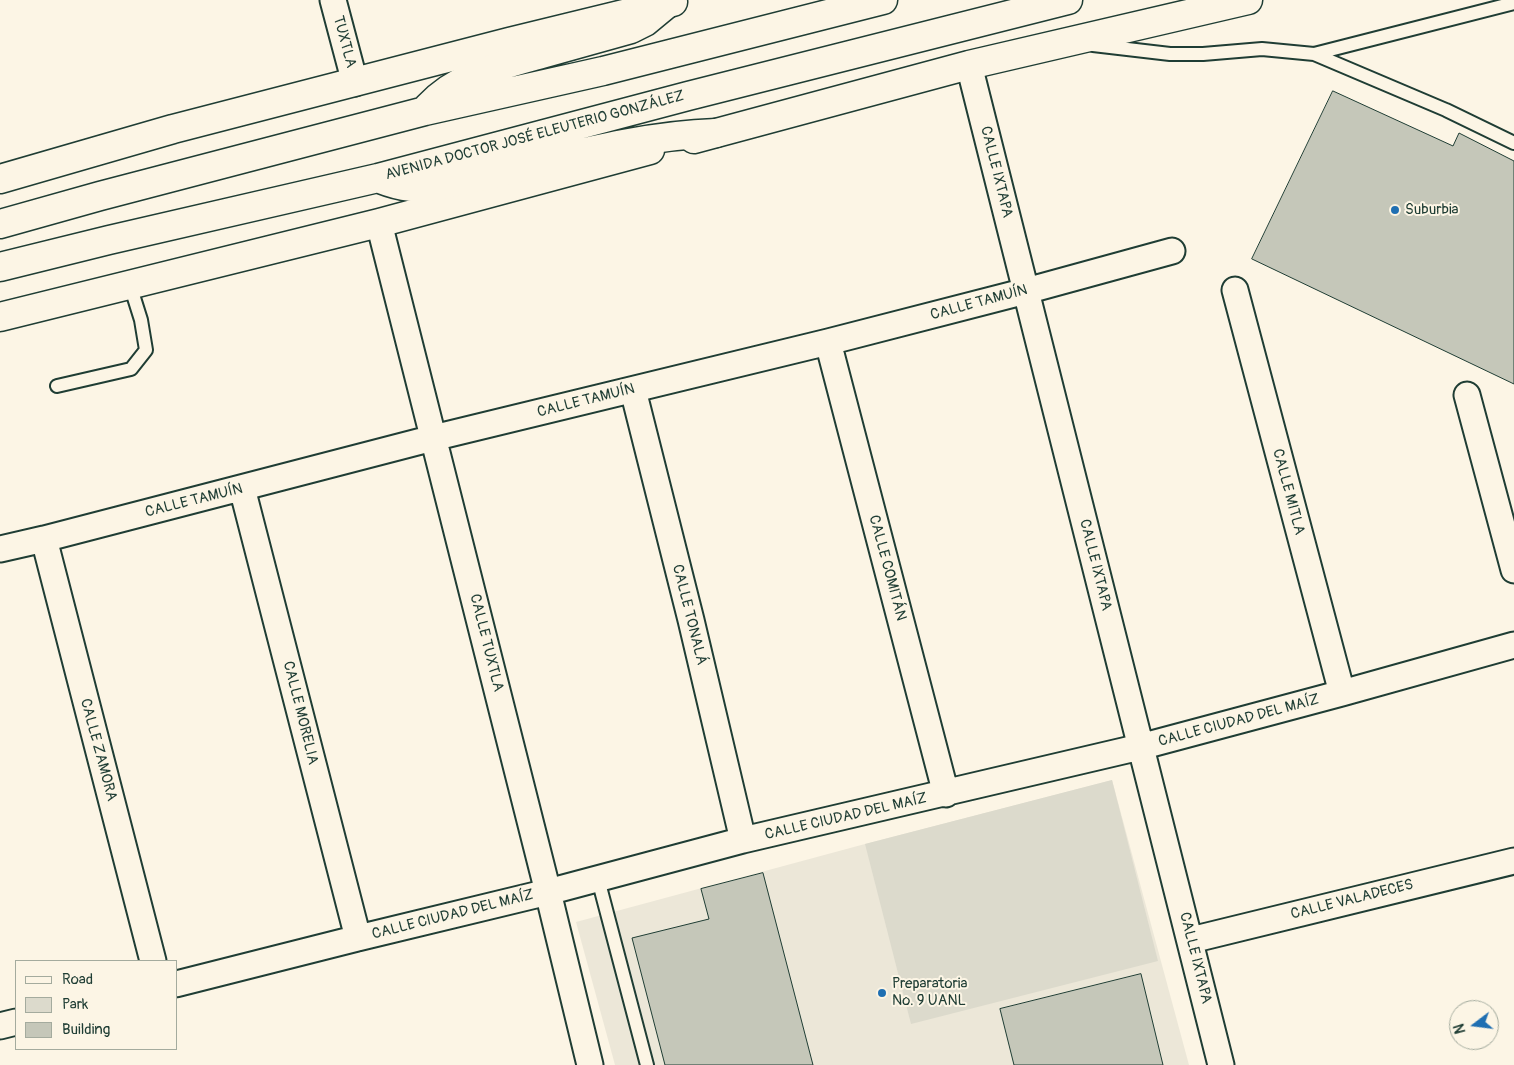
<!DOCTYPE html>
<html>
<head>
<meta charset="utf-8">
<style>
  body { margin:0 }
  #map { position:relative; width:1514px; height:1065px; overflow:hidden; background:#fcf5e5; font-family:Pangolin,sans-serif }
  canvas { display:block }
  .legend { position:absolute; left:15px; top:960px; width:162px; height:90px; box-sizing:border-box; background:#fcf5e5; border:1px solid #a4ab9e; margin:0; padding:6px 9px; list-style:none; font-size:15px; color:#1f3d34 }
  .legend li { display:flex; align-items:center; gap:10px; height:25px }
  .legend b { width:25px; border:1px solid #a4ab9e }
  .north { position:absolute; left:1449px; top:1000px; width:50px; height:50px; box-sizing:border-box; background:#fcf5e5; border:1px solid #a4ab9e; border-radius:50%; rotate:255deg; font-size:14px; font-weight:700; line-height:20px; text-align:center; color:#1f3d34 }
  .north::after { content:''; display:block; margin:auto; width:18px; height:22px; background:#1f6fb2; clip-path:polygon(50% 0,100% 100%,50% 72%,0 100%) }
</style>
</head>
<body>
<div id="map">
<canvas width="1514" height="1065"></canvas>
<ul class="legend">
<li><b style="height:6px;background:#fcf5e5"></b>Road</li>
<li><b style="height:14px;background:#dcdacc"></b>Park</li>
<li><b style="height:14px;background:#c5c7b9"></b>Building</li>
</ul>
<div class="north">N</div>
</div>
<script>
const context = document.querySelector('canvas').getContext('2d');
context.lineJoin = 'round';
function fillPath(path, color) { context.fillStyle = color; context.fill(path, 'evenodd'); }
function trace(path, color, width, dash) { context.strokeStyle = color; context.lineWidth = width; context.lineCap = dash ? 'butt' : 'round'; context.setLineDash(dash || []); context.stroke(path); }
function drawText(font, color, halo, rows, align = 'center') {
  context.font = font + ' Pangolin,sans-serif'; context.lineWidth = 4; context.setLineDash([]); context.textBaseline = 'middle'; context.strokeStyle = halo; context.fillStyle = color; for (const [text, x, y, turn = 0] of rows) {
    context.save(); context.translate(x, y); context.rotate((+turn || 0) * Math.PI / 180); context.textAlign = isNaN(turn) ? turn : align; if (halo) context.strokeText(text, 0, 0); context.fillText(text, 0, 0); context.restore();
  }
}
const built = new Path2D(`
  M1112 780 1189 1065H615L576 922 865 844Z`);
const green = new Path2D(`
  M1112 780 1158 961 911 1024 865 844Z`);
const building = new Path2D(`
  M1333 91 1453 146 1459 133 1514 161V384L1252 259Z
  M763 873 813 1065H665L632 938 709 919 701 889Z
  M1141 974 1163 1065H1014L1000 1009Z`);
const lane = new Path2D(`
  M1093 45 1170 54H1203L1262 49 1314 54 1446 110 1514 143
  M1314 54 1514 3
  M57 386 131 369 146 350 141 320 130 285
  M598 879 647 1065`);
const street = new Path2D(`
  M333 0 355 83
  M969 65 1221 1065
  M379 223 548 892 590 1065
  M1235 290 1342 693
  M828 342 946 794
  M633 390 691 620 743 840
  M1467 395 1514 570
  M242 488 358 938
  M44 539 153 961
  M0 549 44 539 433 438 828 342 1026 291 1172 251
  M1191 940 1514 861
  M176 984 358 938 548 892 743 840 1140 747 1342 693 1514 645
  M0 1026 16 1022`);
const secondary = new Path2D(`
  M694 139 969 65 1248 0
  M0 179 173 129 509 42 673 2
  M0 317 379 223 650 150`);
const highway = new Path2D(`
  M428 107C459 74 503 65 545 53 574 45 602 37 631 29L645 22 668 3
  M380 179C403 188 417 189 441 185 533 168 622 136 716 133
  M0 224 100 196 425 111 603 71 883 0
  M0 267 109 240 378 178 688 96 1068 0`);
const markers = [
  [1395,210,5,"#1f6fb2"],
  [882,993,5,"#1f6fb2"]
];
const streetNames = [
  ["TUXTLA",344,42,75],
  ["AVENIDA DOCTOR JOSÉ ELEUTERIO GONZÁLEZ",535,136,-15],
  ["CALLE IXTAPA",996,172,76],
  ["CALLE TAMUÍN",979,303,-15],
  ["CALLE TAMUÍN",586,401,-14],
  ["CALLE MITLA",1288,492,75],
  ["CALLE TAMUÍN",194,501,-14],
  ["CALLE IXTAPA",1095,565,76],
  ["CALLE COMITÁN",887,568,75],
  ["CALLE TONALÁ",689,615,76],
  ["CALLE TUXTLA",486,643,76],
  ["CALLE MORELIA",300,713,76],
  ["CALLE CIUDAD DEL MAÍZ",1239,721,-15],
  ["CALLE ZAMORA",98,750,75],
  ["CALLE CIUDAD DEL MAÍZ",846,817,-13],
  ["CALLE VALADECES",1352,900,-14],
  ["CALLE CIUDAD DEL MAÍZ",453,915,-14],
  ["CALLE IXTAPA",1195,958,76]
];
const poiNames = [
  ["Suburbia",1405,210],
  ["Preparatoria",892,984],
  ["No. 9 UANL",892,1001]
];
fillPath(built, '#ece7d8');
fillPath(green, '#dcdacc');
fillPath(building, '#c5c7b9');
trace(building, '#1f3d34', 1);
trace(lane, '#1f3d34', 16);
trace(street, '#1f3d34', 29);
trace(secondary, '#1f3d34', 31);
trace(highway, '#1f3d34', 31);
trace(lane, '#fcf5e5', 12);
trace(street, '#fcf5e5', 25);
trace(secondary, '#fcf5e5', 28);
trace(highway, '#fcf5e5', 28);
for (const [x, y, r, color] of markers) { const dot = new Path2D(); dot.arc(x, y, r, 0, 2 * Math.PI); context.fillStyle = color; context.fill(dot); trace(dot, '#fcf5e5', 2); }
drawText('15px', '#1f3d34', '#fcf5e5', streetNames);
drawText('15px', '#1f3d34', '#fcf5e5', poiNames, 'left');
</script>
</body>
</html>
